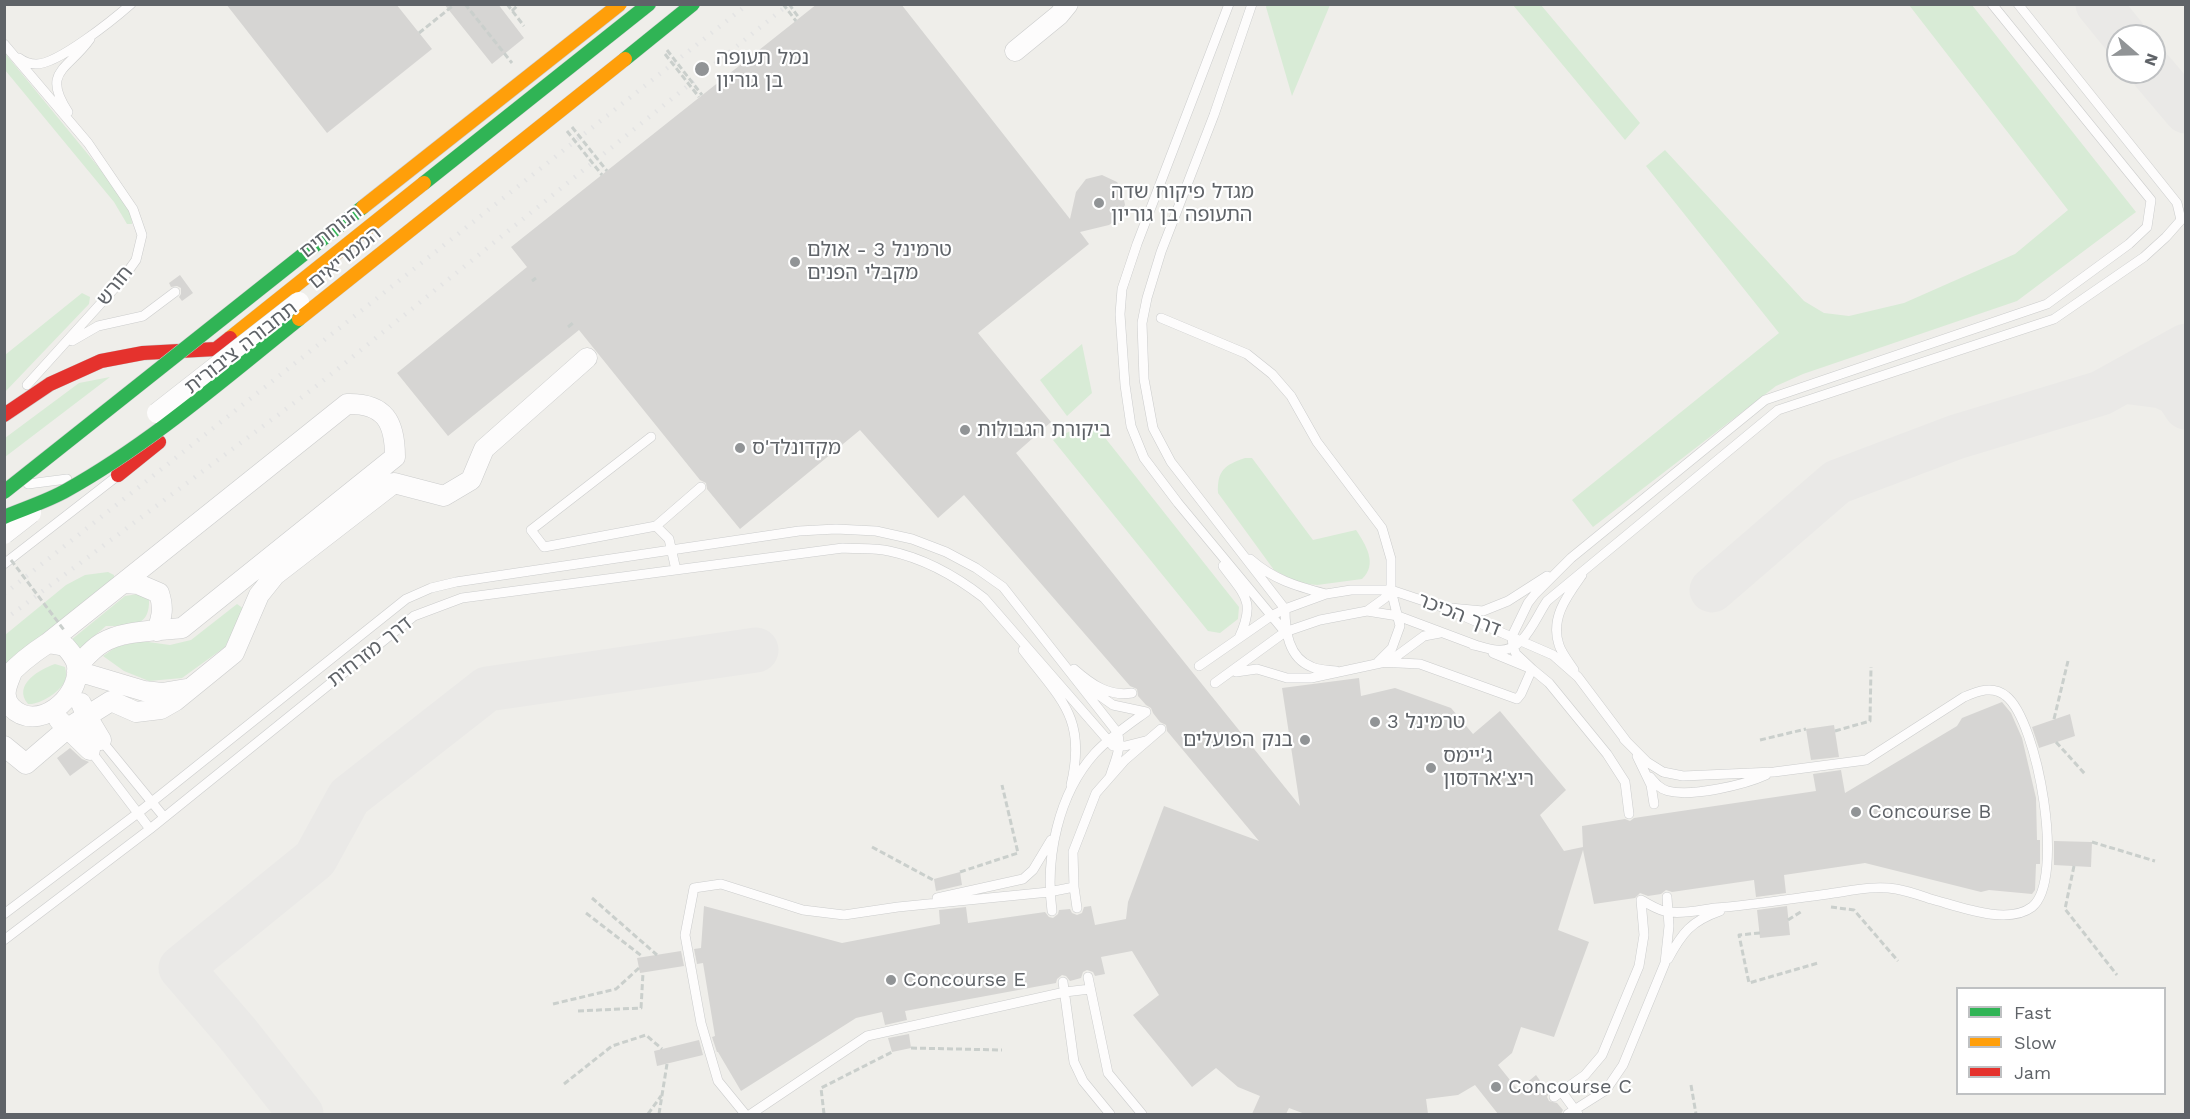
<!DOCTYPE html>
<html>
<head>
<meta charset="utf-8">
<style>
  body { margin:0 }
  #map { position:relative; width:2190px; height:1119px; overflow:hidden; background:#efeeea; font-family:"Work Sans",sans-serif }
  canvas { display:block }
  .frame { position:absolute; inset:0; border:6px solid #5f6368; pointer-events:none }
  .legend { position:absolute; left:1956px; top:987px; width:210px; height:108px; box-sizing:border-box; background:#fff; border:2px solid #bfc1c3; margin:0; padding:8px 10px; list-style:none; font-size:18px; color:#5f6368 }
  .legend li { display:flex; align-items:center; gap:12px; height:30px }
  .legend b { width:30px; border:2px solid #bfc1c3 }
  .north { position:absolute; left:2106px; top:24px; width:60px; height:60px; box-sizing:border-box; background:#fff; border:2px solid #bfc1c3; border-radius:50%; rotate:110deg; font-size:16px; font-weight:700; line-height:24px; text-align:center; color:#5f6368 }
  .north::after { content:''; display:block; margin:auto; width:21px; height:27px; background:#919496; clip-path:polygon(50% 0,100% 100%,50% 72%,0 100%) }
</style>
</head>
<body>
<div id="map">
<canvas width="2190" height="1119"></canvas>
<div class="frame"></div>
<ul class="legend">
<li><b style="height:8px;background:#30b455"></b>Fast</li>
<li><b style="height:8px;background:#ff9f0a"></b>Slow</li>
<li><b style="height:8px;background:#e5322d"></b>Jam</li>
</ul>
<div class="north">N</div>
</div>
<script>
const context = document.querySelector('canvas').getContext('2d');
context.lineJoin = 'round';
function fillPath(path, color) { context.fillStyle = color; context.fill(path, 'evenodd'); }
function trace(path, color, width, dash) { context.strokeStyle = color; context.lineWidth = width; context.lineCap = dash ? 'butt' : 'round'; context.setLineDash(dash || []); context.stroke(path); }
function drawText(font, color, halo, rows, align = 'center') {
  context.font = font + ' "Work Sans","Noto Sans Hebrew",sans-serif'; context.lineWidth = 4.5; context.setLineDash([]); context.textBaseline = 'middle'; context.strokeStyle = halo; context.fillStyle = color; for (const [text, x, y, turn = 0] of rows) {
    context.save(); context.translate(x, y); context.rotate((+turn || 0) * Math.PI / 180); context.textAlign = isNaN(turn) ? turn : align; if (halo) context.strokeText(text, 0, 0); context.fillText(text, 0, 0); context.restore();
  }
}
const green = new Path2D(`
  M1267 4 1330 5 1292 96 1266 7Z
  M1513 5H1541L1640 123 1625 140Z
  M1909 5H1972L2136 212 2017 301 1803 374 1776 386 1593 527 1572 500 1779 333 1646 166 1665 150 1804 301 1824 313 1849 316 1904 303 2015 254 2068 210Z
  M4 52 105 175 131 210 132 224H127L114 202 5 70Z
  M82 293 90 297 89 304 5 392V355Z
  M1082 344 1092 393 1067 416 1040 380Z
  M110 377 5 457V438L79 383Z
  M1099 420 1106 439 1239 607 1238 619 1220 633 1208 631 1053 440 1080 426H1094Z
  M1245 458H1252L1313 540 1356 530C1366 545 1378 564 1362 579L1317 585 1299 583 1274 570 1218 493C1217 470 1225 465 1245 458Z
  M108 572 114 575V581L29 645 5 666V635L66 585 85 575Z
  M138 594 149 600C150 629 128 626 106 626L78 650 71 640 125 596Z
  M237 604 244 609 225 647 182 678 149 681 124 671 103 656 116 647 141 641 170 645 191 640Z
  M55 664 65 667C66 672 67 676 65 681 60 692 40 705 28 704 12 685 40 669 55 664Z`);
const taxiway = new Path2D(`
  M2098 4 2124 36
  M2153 72 2186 111
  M2123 381 2162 386 2177 393 2186 407
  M1712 590 1837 482 1956 437 2101 393 2186 346
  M301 1114 237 1033 181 968 315 859 349 797 487 689 756 650`);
const building = new Path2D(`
  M226 4H396L432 49 327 133Z
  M444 4H498L524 38 492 64Z
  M817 4H901L1070 219 1076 192 1086 179 1102 175 1117 182 1122 189 1125 205 1116 220 1109 225 1080 232 1089 244 978 333 1051 422 1016 453 1300 806 1282 688 1359 678 1361 696 1395 688 1451 708 1473 734 1500 711 1566 790 1540 815 1564 851 1583 847 1582 826 1625 819 1630 821 1634 818 1816 791 1813 774 1841 770 1845 793 1957 726 1962 718 2002 702 2011 713 2022 738 2036 798 2037 840H2040V864H2036L2035 890 2032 894 1989 890 1981 892 1865 863 1784 875 1786 893 1756 897 1754 880 1672 892 1666 890 1661 894 1648 896 1640 893 1635 898 1594 904 1583 850 1558 930 1589 942 1554 1037 1521 1027 1512 1053 1498 1065 1518 1090 1536 1075 1549 1093 1547 1097 1549 1101 1557 1103 1563 1110 1561 1114H1498L1475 1085 1458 1095 1426 1099 1428 1114H1305L1289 1108 1286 1114H1252L1260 1096 1238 1087 1216 1068 1192 1087 1133 1015 1159 995 1132 951 1101 957 1105 974 1095 976 1093 972 1087 970 1083 972 1081 978 1070 981 1066 976 1062 975 1057 979 1056 983 905 1011 907 1020 885 1025 882 1012 856 1018 741 1091 718 1052H717L712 1037 715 1036 703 963 697 964 694 949 701 948 704 906 842 943 940 924 939 910 966 907 968 923 1045 912 1049 917 1053 918 1058 914 1059 910 1070 909 1072 913 1077 915 1082 913 1084 907 1091 906 1095 925 1126 919 1128 902 1164 806 1259 841 1167 731 1166 725 1160 722 1153 713 1151 708 1146 705 1138 696 1137 689 1130 686 964 495 938 518 860 430 740 529 707 489 706 483 700 480 579 330 448 436 397 373 527 267 511 247Z
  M180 275 193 293 182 301 179 297 181 294V288L177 286 171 287 169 283Z
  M2070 714 2075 736 2039 748 2032 727Z
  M1834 725 1839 757 1811 760 1806 729Z
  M70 748 82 759 89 762 70 776 57 758Z
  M2054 841 2092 842 2091 867 2054 865Z
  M960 872 962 885 936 891 934 879Z
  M1787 906 1790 935 1760 938 1757 910Z
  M681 951 684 966 640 973 637 958Z
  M909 1034 911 1048 892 1052 888 1038Z
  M699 1040 703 1055 657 1066 654 1051Z`);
const path = new Path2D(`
  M507 4 524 26
  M789 4 799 18
  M512 11 519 4
  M419 33 455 4
  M532 281 536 278
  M568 327 573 323
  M2054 719 2068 661
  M1835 731 1870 721 1871 667
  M1760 740 1806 729
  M2056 742 2085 774
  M2092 842 2155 861
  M872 847 935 881
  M2074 866 2065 909 2117 975
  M960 872 1018 853 1002 785
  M592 898 657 955
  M1831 907 1854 910 1898 961
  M586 913 643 957
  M1788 920 1802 911
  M1760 933 1739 935 1749 983 1818 963
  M553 1004 616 989 639 968
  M578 1011 641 1008 643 973
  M911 1048 1002 1050
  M564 1084 612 1046 646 1035 662 1049
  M1691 1085 1696 1114
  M648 1114 661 1096
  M659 1114 667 1064
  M824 1114 821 1088 892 1052`);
const lane = new Path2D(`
  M1229 4 1137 244 1122 289 1120 314 1125 385 1131 426 1144 458 1178 503 1285 632
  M1252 4 1214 115 1161 252 1147 298 1142 323 1144 379 1153 428 1171 462 1285 609C1285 630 1288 658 1312 667 1319 670 1328 670 1336 671
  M4 44 88 143 133 209 142 235 136 260 121 281 27 385
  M19 58C23 61 30 64 36 64 57 65 114 19 131 4
  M68 112C41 71 68 70 90 39
  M1161 318 1247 354 1272 374 1291 396 1317 442 1382 528 1391 559V590L1400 626 1392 648 1378 662
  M72 341 98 326 143 316 175 292
  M651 437 531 530 544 547 656 526 701 487
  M28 484 67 479
  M656 526 669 539 676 570
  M1250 559C1274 580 1296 586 1326 594
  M4 564 116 477
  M1223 566C1245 596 1256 601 1239 638
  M1450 608 1483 611 1508 601 1547 576
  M1367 611 1385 598 1391 590
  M1473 645C1480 646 1488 649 1496 650 1524 653 1534 620 1547 601L1778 410 2054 319 2144 257 2166 237 2181 220 2177 203 2018 4
  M1023 650C1061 700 1087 718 1071 785
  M1493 653 1532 669 1549 683 1607 754 1625 782 1629 814
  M1378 662 1420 664 1517 699 1521 694 1532 669 1516 654 1513 647 1512 636 1528 603 1535 594 1571 558 1765 400 2047 304 2129 244 2147 227 2151 200 1992 4
  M1199 666 1271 616 1285 609 1326 594 1351 590H1391L1445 608 1553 655 1578 677 1627 742
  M1074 669C1091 684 1109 697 1132 693
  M1574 670C1569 662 1562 654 1559 645 1550 618 1567 596 1582 575
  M1236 672 1257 669 1287 678H1311L1390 661 1424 636 1440 633
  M1215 683 1285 632 1320 620 1367 611 1398 616 1478 646
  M1086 686 1113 705 1146 712
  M1624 739 1647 762 1663 772 1683 776 1774 772 1866 760 1964 697C1978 691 1993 685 2006 696 2038 721 2066 880 2032 907 2007 926 1958 906 1931 899 1919 895 1908 891 1896 889 1874 885 1850 891 1828 894 1790 899 1753 905 1715 908 1700 910 1684 914 1670 912 1660 912 1649 904 1641 900
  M101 740 164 817
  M90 750 150 829
  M1637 756 1651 785 1654 804
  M1650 777C1655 783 1660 789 1668 791 1692 797 1744 785 1766 775
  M937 898 1023 879 1033 870 1051 840
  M1077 908 1074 887 1073 852 1096 793 1125 760 1161 729
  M1052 911C1045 858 1058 794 1095 753 1110 737 1128 725 1146 712
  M4 914 138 813 406 599 431 588 456 582 799 531 836 529 876 531 912 539 946 552 976 568 1003 587 1117 732C1123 747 1114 763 1110 777
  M4 940 150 829 414 616 462 598 843 548C858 549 875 548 889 551 923 558 957 577 984 598L1113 746H1125L1145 741
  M1668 959C1682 933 1691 921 1720 911
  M1088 977 1108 1073 1142 1114
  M1063 982 1074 1062 1083 1081 1110 1114
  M1561 1091 1578 1114
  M1554 1097 1585 1075 1602 1055 1639 966 1644 935 1641 900
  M745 1114 718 1081 701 1023 685 935 694 888 721 884 803 910 844 915 898 907 1049 892 1074 887
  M751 1114 867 1036 1065 992 1090 989
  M1568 1114 1606 1090 1623 1065 1665 963 1669 926 1667 897`);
const street = new Path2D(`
  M1015 51 1059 15 1068 4
  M125 583 138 584 159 593C164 608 162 616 157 631
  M48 643 347 404C385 403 395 422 395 457L182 628C157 631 123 630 102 643 92 649 85 658 77 666
  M77 671 144 691 162 693 186 689
  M4 680C17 665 31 654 48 643L65 646C70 652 76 658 77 666 81 698 37 734 11 707 7 703 5 696 6 690 7 684 10 678 12 672
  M81 703 86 715 101 740
  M59 720 90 750
  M4 746 26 764 68 728 111 701 136 712 161 709 175 701 234 653 259 595 275 575 394 483 444 496 471 480 484 449 587 358`);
const fast = new Path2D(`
  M424 183 649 4`);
const slow = new Path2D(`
  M230 338 424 183`);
const jam = new Path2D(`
  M4 415 50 384 101 361 143 353 216 349 230 338
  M118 475 159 442`);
const rail = new Path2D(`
  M4 594 748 4
  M4 620 314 388 789 4`);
const pathBridge = new Path2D(`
  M465 4 512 63
  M783 4 796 21
  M667 50 702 95
  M665 54 699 97
  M572 127 607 171
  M567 131 602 175
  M11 560 64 630`);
const streetBridge = new Path2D(`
  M157 413 299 302
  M4 534 31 513`);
const fastBridge = new Path2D(`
  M625 59 693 4
  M4 492 363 207
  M4 517C25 508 48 501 67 490 151 443 225 378 299 319`);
const slowBridge = new Path2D(`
  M363 207 620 4
  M299 319 625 59`);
const markers = [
  [702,69,8,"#919496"],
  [1099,203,6,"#919496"],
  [795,262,6,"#919496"],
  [965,430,6,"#919496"],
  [740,448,6,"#919496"],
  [1375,722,6,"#919496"],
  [1305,740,6,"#919496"],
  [1431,768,6,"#919496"],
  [1856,812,6,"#919496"],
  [891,980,6,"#919496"],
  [1496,1087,6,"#919496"]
];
const poiNames = [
  ["נמל תעופה",716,58],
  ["בן גוריון",716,81],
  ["מגדל פיקוח שדה",1111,192],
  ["התעופה בן גוריון",1111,215],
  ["טרמינל 3 - אולם",807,250],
  ["מקבלי הפנים",807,273],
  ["ביקורת הגבולות",977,430],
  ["מקדונלד'ס",752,448],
  ["טרמינל 3",1387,722],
  ["בנק הפועלים",1293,740,"right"],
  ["ג'יימס",1443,756],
  ["ריצ'ארדסון",1443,779],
  ["Concourse B",1868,812],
  ["Concourse E",903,980],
  ["Concourse C",1508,1087]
];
const streetNames = [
  ["הנוחתים",331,232,-38],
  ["הממריאים",345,258,-39],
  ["חורש",115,286,-51],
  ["תחבורה ציבורית",241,348,-38],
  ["דרך הכיכר",1459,615,21],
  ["דרך מזרחית",370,652,-38]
];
fillPath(green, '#d8ebd6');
trace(taxiway, '#eae9e7', 45);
fillPath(building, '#d6d5d3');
trace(lane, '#cbcccc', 10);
trace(street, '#cbcccc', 21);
trace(fast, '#cacacb', 15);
trace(slow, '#cacacb', 15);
trace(jam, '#cacacb', 15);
trace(path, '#cacfcc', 3, [6, 3]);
trace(lane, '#fdfcfc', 9);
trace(street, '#fdfcfc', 20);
trace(fast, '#30b455', 14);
trace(slow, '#ff9f0a', 14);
trace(jam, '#e5322d', 14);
trace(rail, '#e4e4e4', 4.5, [1.5, 8]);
trace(streetBridge, '#cbcccc', 21, []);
trace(fastBridge, '#cacacb', 15, []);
trace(slowBridge, '#cacacb', 15, []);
trace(pathBridge, '#cacfcc', 3, [6, 3]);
trace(streetBridge, '#fdfcfc', 20);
trace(fastBridge, '#30b455', 14);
trace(slowBridge, '#ff9f0a', 14);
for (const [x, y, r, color] of markers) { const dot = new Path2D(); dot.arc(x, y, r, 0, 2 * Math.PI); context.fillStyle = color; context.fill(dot); trace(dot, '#fff', 2); }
drawText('20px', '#5f6368', '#fff', poiNames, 'left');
drawText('20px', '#5f6368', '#fff', streetNames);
</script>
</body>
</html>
